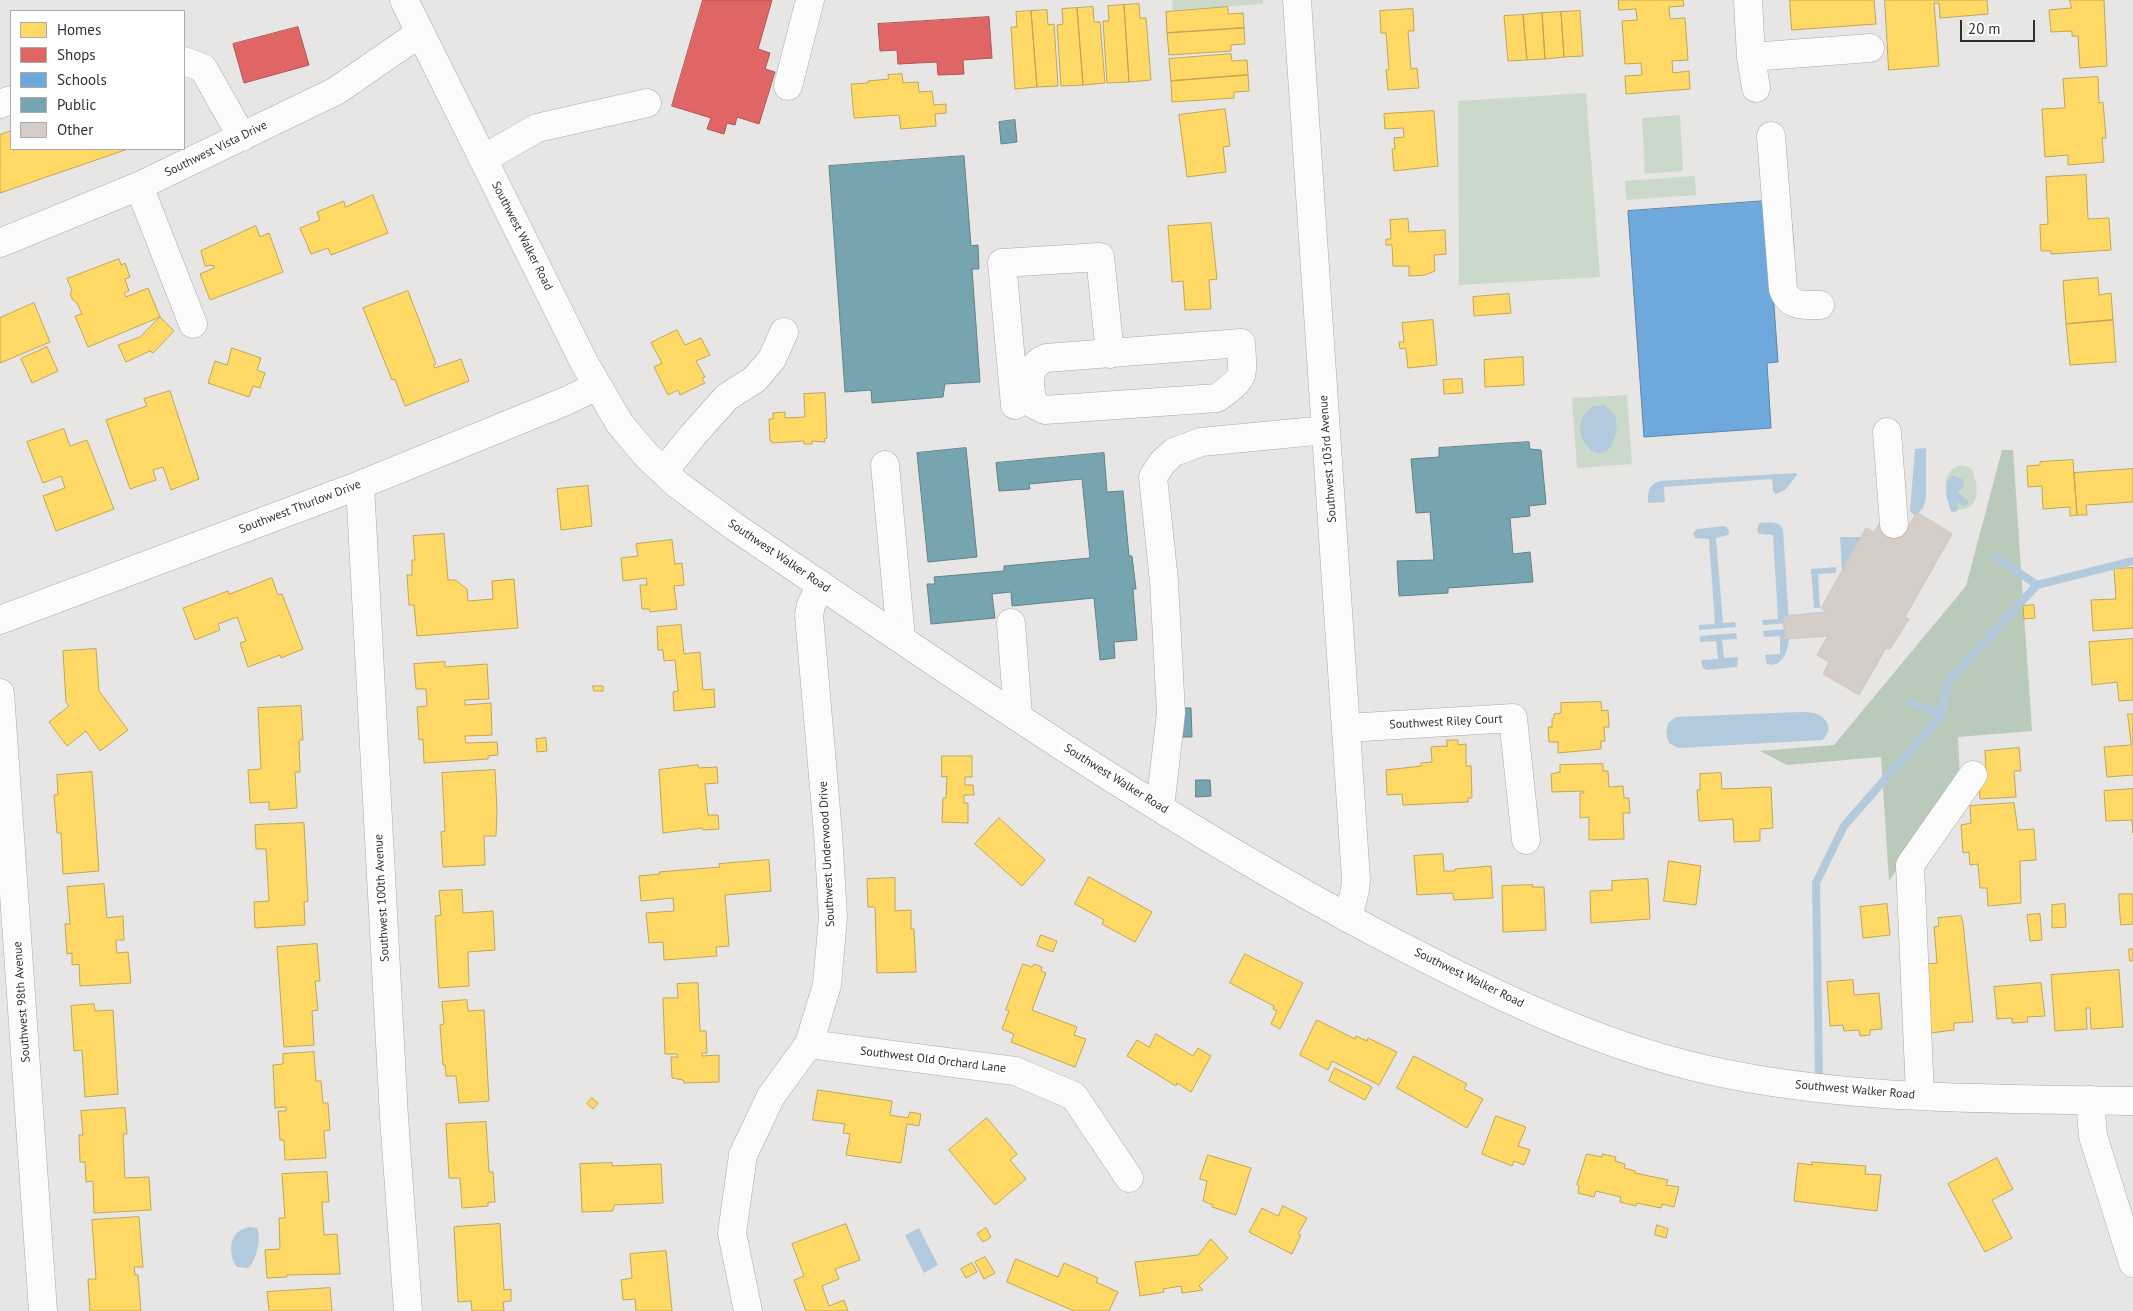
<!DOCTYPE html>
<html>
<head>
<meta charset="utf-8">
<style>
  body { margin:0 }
  #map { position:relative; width:2133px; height:1311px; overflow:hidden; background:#e7e6e5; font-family:"PT Sans",sans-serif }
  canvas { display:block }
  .legend { position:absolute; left:10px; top:10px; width:175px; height:140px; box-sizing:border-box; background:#fff; border:1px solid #adacac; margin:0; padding:6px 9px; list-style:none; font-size:15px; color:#31302f }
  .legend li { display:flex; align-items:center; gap:10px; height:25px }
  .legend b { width:25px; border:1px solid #adacac }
  .scale { position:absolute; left:1960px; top:20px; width:75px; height:22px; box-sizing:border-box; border:2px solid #31302f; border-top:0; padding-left:6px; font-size:15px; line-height:18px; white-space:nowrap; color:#31302f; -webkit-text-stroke:4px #fff; paint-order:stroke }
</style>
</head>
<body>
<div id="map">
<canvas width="2133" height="1311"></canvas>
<ul class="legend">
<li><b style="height:14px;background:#ffd966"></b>Homes</li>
<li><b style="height:14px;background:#e06666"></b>Shops</li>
<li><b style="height:14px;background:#6fa8dc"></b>Schools</li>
<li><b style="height:14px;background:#76a5af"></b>Public</li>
<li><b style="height:14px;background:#d5cec8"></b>Other</li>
</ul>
<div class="scale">20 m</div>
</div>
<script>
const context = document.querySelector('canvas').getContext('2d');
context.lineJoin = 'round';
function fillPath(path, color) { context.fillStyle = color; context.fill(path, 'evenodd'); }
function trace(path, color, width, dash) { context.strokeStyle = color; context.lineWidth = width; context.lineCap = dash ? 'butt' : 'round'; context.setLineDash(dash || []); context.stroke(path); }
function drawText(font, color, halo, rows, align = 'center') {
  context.font = font + ' "PT Sans",sans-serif'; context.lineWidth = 5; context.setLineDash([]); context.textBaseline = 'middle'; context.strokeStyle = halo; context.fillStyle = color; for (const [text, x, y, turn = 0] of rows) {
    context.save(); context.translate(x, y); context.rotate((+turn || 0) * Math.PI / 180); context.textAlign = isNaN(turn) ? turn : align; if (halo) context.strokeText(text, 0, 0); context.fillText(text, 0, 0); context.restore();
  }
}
const green = new Path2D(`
  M1172 0H1263V4L1173 10Z
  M1586 93 1600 277 1459 285 1458 101Z
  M1680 115 1683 171 1645 174 1642 118Z
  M1695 176 1696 195 1626 200 1625 181Z
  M1627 395 1632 464 1577 468 1572 398Z
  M1962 465 1971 468C1981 487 1980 515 1952 509 1944 493 1940 470 1962 465Z`);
const forest = new Path2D(`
  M2002 450H2013L2032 731 1958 737 1960 777 1889 881 1881 757 1787 765 1760 751 1834 745 1966 586Z`);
const water = new Path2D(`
  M1604 405C1607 408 1613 411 1615 416 1620 427 1613 456 1598 453 1587 452 1579 435 1580 425 1581 417 1588 411 1593 406Z
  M1926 448V499L1923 508 1915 516 1910 511 1915 449Z
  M1796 473 1797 475 1785 490 1776 494 1773 491 1772 479 1664 487 1665 502 1648 503C1648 491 1648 485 1660 481Z
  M1759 523C1769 523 1779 520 1783 530L1789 623 1763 625 1762 620 1778 619 1773 535 1759 534 1757 531Z
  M1725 526 1729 530 1728 535 1716 538 1723 623 1735 622 1736 627 1699 630V625L1715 624 1709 539 1695 538 1693 533 1697 529Z
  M1840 537H1862L1842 570Z
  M1836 567V573L1818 574 1820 608H1814L1811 569Z
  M1789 629C1790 643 1786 669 1767 664L1765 655 1780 654V636L1764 637 1763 631Z
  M1736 633 1737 639 1722 640 1724 658 1738 657 1737 667 1707 670 1703 668 1701 660 1718 659 1716 641 1700 642V636Z
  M1800 712C1805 712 1813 712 1817 714 1829 719 1833 732 1822 740L1678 748 1669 743 1666 733 1668 723 1676 717Z
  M251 1227 257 1228C262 1237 256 1262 248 1268L237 1267 234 1263C228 1247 231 1229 251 1227Z
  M919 1228 938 1265 924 1273 905 1235Z`);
const homes = new Path2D(`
  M1619 0H1683L1684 6 1669 7 1670 19 1685 18 1688 60 1672 61 1673 73 1689 71 1690 89 1626 94 1625 76 1642 75 1641 63 1625 64 1622 21 1637 20 1636 9 1619 10Z
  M1790 0H1874L1876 24 1792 30Z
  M1885 0H1987L1988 14 1940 18 1939 3H1934L1939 66 1889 70Z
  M2070 0H2104L2107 66 2080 68 2078 36H2072V31L2051 32 2049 10 2071 8Z
  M1139 4 1140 18H1146L1151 80 1129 82 1124 5Z
  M1124 5 1129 82 1107 83 1103 21H1109L1108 6Z
  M1093 7 1094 22H1100L1105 83 1083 85 1077 8Z
  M1228 7V14L1243 13 1244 28 1167 33 1166 12Z
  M1077 8 1083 85 1061 86 1057 25 1063 24 1062 9Z
  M1413 9 1414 31H1408L1411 69 1417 68 1419 88 1388 90 1386 70H1389L1386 33H1381L1380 11Z
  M1047 10 1048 25 1054 24 1058 86 1037 87 1031 11Z
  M1031 11 1037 87 1015 89 1011 27H1017L1016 12Z
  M1580 11 1583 56 1564 57 1561 12Z
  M1561 12 1564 57 1545 59 1542 13Z
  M1542 13 1545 59 1527 60 1523 15Z
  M1523 15 1527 60 1508 61 1504 16Z
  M1244 28 1245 44 1231 45V51L1169 55 1167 33Z
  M1231 54 1232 61 1247 60 1248 75 1171 81 1169 59Z
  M902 74 903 83 918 82 919 92 932 91 934 105 946 104V113L935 114 936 126 901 129 899 115 854 118 851 84 868 83V81L889 79 888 75Z
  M1248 75 1249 91 1234 92V98L1172 102 1171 81Z
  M2098 77 2099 103 2103 102 2106 138H2102L2104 162 2068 165V155L2045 157 2042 109 2065 108 2063 79Z
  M1225 109 1230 146 1223 147 1226 172 1187 177 1179 115Z
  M1434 111 1438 166 1394 171 1392 149H1395L1394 138 1404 137 1403 128 1385 129 1384 114Z
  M11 131V149H128L0 193V135Z
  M2086 175 2088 219 2109 218 2111 250 2051 254V251H2041L2040 225 2048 224 2046 177Z
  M373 195 388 233 331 255 328 248 311 254 300 228 320 220 317 212 344 201 345 207Z
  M1408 219 1409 232 1445 230 1446 254 1434 255 1435 271 1425 275 1409 276V266H1393L1392 245H1386V239H1391L1390 220Z
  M1211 223 1217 279 1209 280 1211 309 1185 310 1183 281 1172 282 1168 226Z
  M256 226 260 237 269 233 283 272 210 300 200 274 214 268 213 265 205 266 201 251Z
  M119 259 121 265 125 263 130 277 125 279 129 291 124 293 126 297 148 288 160 317 88 347 75 316 82 314 77 303 73 300 70 294 72 290 67 279Z
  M2098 278 2099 295 2111 293 2113 320 2066 324 2063 281Z
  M408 291 436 364 433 365 435 368 461 359 469 381 405 406 395 379 392 380 363 308Z
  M1509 294 1511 313 1474 316 1473 297Z
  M34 303 50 342 0 363V318Z
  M160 317 174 331 153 353 150 351 126 362 118 345 140 337Z
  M1433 320 1437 365 1408 368 1406 351 1405 348 1400 349 1399 342H1404L1402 323Z
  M2113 320 2116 362 2070 365 2066 324Z
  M677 330 685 345 701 338 710 355 696 361 705 377 702 378 705 383 680 395 678 390 668 395 654 367 662 363 651 343Z
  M47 347 58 371 32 383 21 359Z
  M232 348 261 358 257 370 265 373 260 388 253 386 249 397 208 383 215 361 227 365Z
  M1523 357 1524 385 1485 387 1484 360Z
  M1462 379 1463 393 1444 394 1443 380Z
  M170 391 199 479 171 490 163 467 153 470 156 480 130 489 106 420 147 406 144 399Z
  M825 393 827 438 824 439 825 442 812 441V444H804V441L773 443 770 441 769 419H773V413L785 412V418L805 417 804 394Z
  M64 429 70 446 87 440 114 509 56 531 43 496 65 488 61 476 43 483 27 442Z
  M2073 460 2077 515 2070 516V507L2043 509 2042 486 2028 487 2027 466 2040 465V462Z
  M2133 469V502L2086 505 2087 515H2077L2074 473Z
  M588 486 592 526 561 530 557 489Z
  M444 534 448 580H455L467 589 468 601 493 599 492 581 514 579 518 628 417 636 414 605H409L407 575H412V560H415L413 536Z
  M672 540 675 564 682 563 684 585 674 586 677 609 650 612 649 609H642L640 585H647L646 578 623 581 621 558 638 556 636 544Z
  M2133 568V628L2093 631 2091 600 2116 599 2114 569Z
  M272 578 278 595 282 594 303 649 281 658 280 655 248 667 240 643 246 641 237 617 218 624 220 630 195 640 183 608 228 591 229 594Z
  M2034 605 2035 618 2024 619 2023 606Z
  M681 625 684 654 700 652 703 690 714 689 715 707 674 711 673 692 678 691 675 660 664 661 663 650H658L657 627Z
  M2133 639V700L2119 701 2117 682 2092 685 2089 642Z
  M96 649 99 691 128 730 100 751 86 731 67 746 49 722 69 706 66 702 63 651Z
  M445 662V667L487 664 489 699 465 700V705L491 703 492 735 465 736 466 743 497 742 498 755 488 756V759L424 763 423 739 419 740 417 707 427 706 426 689H416L414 664Z
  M593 686H603V691H594Z
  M1601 702 1602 711 1608 710 1609 727H1604L1605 741H1601V749L1558 753V742H1549L1548 727H1552V719L1554 718V714L1561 713V703Z
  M301 706 303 740H299L300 772H295L297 808 269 810V802L250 803 248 770 261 769 258 708Z
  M2128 714H2133V775L2107 777 2104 747 2131 745Z
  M546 738 547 751 537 752 536 739Z
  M1447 740H1458V745L1466 744V766H1471L1472 798H1468V802L1403 805 1402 794 1387 795 1386 770 1421 766V763L1432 762 1431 747 1447 746Z
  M2019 748 2021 771H2014L2016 797 1980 799 1978 770 1986 769 1985 751Z
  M942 756H972V777H965V785H973L974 795H964V803H968V823L942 822 943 798H946L947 776 942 777Z
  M1603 764V771H1608L1609 787 1623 786 1624 798H1629L1630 813H1623L1624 839 1589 840V817L1580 818V793H1584V791L1552 792 1551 774 1560 772V765Z
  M698 765 699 768 717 767 718 783 705 784 708 815H718L719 829 703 830 702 828 663 833 659 770Z
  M495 770 497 810 496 836H484L485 865 443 867 441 832 445 831 442 773Z
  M92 772 99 871 63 874 61 833H57L54 795H58L57 775Z
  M1721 773 1722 789 1771 787 1773 828 1760 829V841L1734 842 1733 819 1699 821 1697 790H1700V774Z
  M2133 789V833L2132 820 2106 821 2104 791Z
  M2014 803 2018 830 2034 829 2036 860 2020 861 2021 903 1988 906 1987 888H1980L1978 864 1970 865 1969 852 1963 853 1961 825 1971 823 1970 806Z
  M999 818 1045 860 1022 886 975 844Z
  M304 823 308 901 304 902 305 925 255 928 254 902 269 901 266 849H256L255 825Z
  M1443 854 1444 871H1455V869L1491 866 1493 898 1454 900 1453 893 1417 895 1414 856Z
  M769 860 771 891 725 895 729 946 716 947 717 956 664 960 663 942 649 943 646 913 674 911 673 898 641 901 639 876 660 874 659 872 720 867 719 864Z
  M1669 861 1701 866 1696 905 1664 901Z
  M1089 877 1152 912 1135 942 1102 924 1104 920 1075 904Z
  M895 878V911L911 910V929H914L916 972 877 973 875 907H868L867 879Z
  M1648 879 1650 919 1591 923 1590 891 1612 890V881Z
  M104 884 107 918 123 916 124 940H116L117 953 128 952 131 983 80 986 79 964 72 965V953L67 954 65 924H70L67 887Z
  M1533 885 1532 887H1544L1546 930 1503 932 1502 886Z
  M462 890 463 913 493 911 495 950 468 952 469 986 439 988 435 916 441 915 439 891Z
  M2119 894H2133V924L2121 925Z
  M1887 904 1890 935 1863 938 1860 907Z
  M2065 904 2066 927 2052 928V905Z
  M2040 914 2042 940 2030 941 2027 915Z
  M1961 916 1963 923 1973 1022 1954 1023V1030L1931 1033 1921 973H1929L1928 964 1937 963 1934 927 1939 926 1938 918Z
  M1041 935 1057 941 1053 952 1037 946Z
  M317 944 320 981H315L318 1010 312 1011 314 1045 284 1047 277 947Z
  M2129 949H2133V961H2130Z
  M1245 954 1303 983 1280 1029 1271 1024 1277 1011 1273 1009 1274 1006 1230 983Z
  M1023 964 1032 967 1034 964 1042 967 1041 971 1046 973 1032 1010 1077 1027 1074 1035 1086 1039 1075 1067 1011 1042 1014 1034 1002 1029 1009 1011 1006 1010Z
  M2119 970 2123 1027 2091 1029 2090 1008H2086L2087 1029 2055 1031 2051 975Z
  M1853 980 1854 995 1879 993 1882 1029 1870 1030V1035L1860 1036 1859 1030 1844 1031 1843 1025 1830 1026 1827 982Z
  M698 983 700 1031H706L707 1053H702V1056L719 1055V1082L684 1083 683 1080 672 1078 671 1057H678L677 1054H665L663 998H678L677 984Z
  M2041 983 2045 1016 2027 1017 2028 1022 2012 1023V1018L1997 1019 1994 987Z
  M467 1000 468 1011 484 1010 489 1101 459 1103 456 1076H446L445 1065H443L440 1025 444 1024 442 1002Z
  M94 1004 95 1011 113 1010 118 1094 85 1097 82 1050 74 1051 71 1006Z
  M1317 1020 1355 1039 1356 1036 1367 1041 1368 1038 1397 1052 1379 1085 1332 1061 1328 1070 1300 1055Z
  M1156 1034 1193 1056 1198 1048 1211 1056 1191 1092 1177 1083 1176 1086 1127 1056 1137 1040 1149 1047Z
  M314 1052 316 1081H321L323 1103H328L330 1130 324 1131 326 1158 285 1160 284 1140H280L278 1111H286V1107L275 1108 273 1065 283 1064V1054Z
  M1414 1056 1467 1084 1464 1089 1483 1099 1467 1128 1397 1088Z
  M1335 1068 1372 1087 1365 1100 1329 1081Z
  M818 1090 892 1101 890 1115 908 1118 910 1112 921 1114 919 1126 907 1124 901 1163 846 1155 850 1134 843 1133 845 1124 813 1120Z
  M592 1098 598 1103 593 1109 587 1104Z
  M125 1108 127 1134H123L125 1178 149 1177 151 1210 94 1213 93 1181 86 1182 85 1162H80L79 1135H83L81 1111Z
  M1496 1116 1526 1127 1518 1146 1530 1150 1524 1165 1514 1161 1512 1166 1482 1154Z
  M987 1118 1017 1154 1010 1160 1026 1179 995 1205 949 1150Z
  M486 1122 489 1172H493L495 1202H488V1206L462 1208 460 1178H449L446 1124Z
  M1587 1154 1602 1157V1154L1616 1157 1615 1161 1625 1164 1624 1168 1635 1171V1173L1668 1180 1666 1185 1679 1187 1674 1207 1662 1204 1661 1208 1637 1203 1636 1206 1620 1202 1621 1197 1596 1191 1594 1197 1578 1193 1579 1186 1577 1185Z
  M1208 1155 1251 1168 1236 1215 1212 1207 1213 1205 1203 1201 1207 1181 1200 1179Z
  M1997 1158 2013 1189 1992 1200 2012 1238 1985 1252 1948 1184Z
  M1812 1162 1866 1166 1865 1174 1881 1175 1877 1211 1794 1201 1798 1163 1812 1165Z
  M612 1163V1166L661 1164 663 1203 614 1205 613 1211 582 1212 580 1164Z
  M327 1172 329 1202H322L324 1235 337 1234 340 1274 287 1275V1277L267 1278 265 1250 280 1249 279 1218H285L282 1174Z
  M1283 1206 1307 1218 1298 1234 1301 1235 1292 1254 1249 1232 1262 1208 1278 1216Z
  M139 1217 143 1267H134L135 1275H138L141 1311H90L88 1279H96L92 1220Z
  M500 1224 504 1290 511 1289V1301L503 1302 504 1311H472L471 1301 458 1302 454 1227Z
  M846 1224 860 1260 835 1269 839 1279 822 1286 829 1306 844 1300 848 1311H806L794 1280 804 1276 792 1244Z
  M1657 1225 1668 1229 1666 1238 1655 1235Z
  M986 1228 991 1237 983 1242 977 1234Z
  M1211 1239 1228 1258 1199 1286 1203 1290 1182 1293 1181 1286 1163 1289 1164 1292 1140 1296 1135 1262 1198 1255Z
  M666 1251 672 1311H636L635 1299 623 1300 621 1280 632 1278 630 1254Z
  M985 1257 995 1273 984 1279 975 1262Z
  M1016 1259 1058 1277 1064 1263 1098 1278 1096 1282 1118 1292 1109 1311H1074L1007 1282Z
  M972 1263 977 1272 966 1278 961 1269Z
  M330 1288 332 1311H269L267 1292Z`);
const shops = new Path2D(`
  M703 0H772L758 49 770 53 765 69 775 72 759 124 737 117 735 125 727 123 724 134 707 129 711 118 672 106Z
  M989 17 992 58 963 60 964 74 938 75 937 62 898 64 897 50 880 51 878 24Z
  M298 27 309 65 244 83 233 44Z`);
const schools = new Path2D(`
  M1766 201 1767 218 1791 217 1794 249 1770 250 1778 362 1767 363 1771 428 1644 437 1628 211Z`);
const public = new Path2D(`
  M1015 120 1017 142 1001 144 999 122Z
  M964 156 971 246 978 245 979 269H972L980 382 945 384 943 397 872 403 871 390 845 392 829 166Z
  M1529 442 1530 449 1541 450 1546 504 1529 506 1530 516 1510 518 1513 554 1530 552 1533 582 1448 588V593L1399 596 1397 561 1434 560 1430 512 1416 513 1411 459 1439 457V448Z
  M966 448 977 557 928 562 917 453Z
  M1104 453 1107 492 1123 491 1129 556H1132L1136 589H1133L1137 640 1114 642 1115 658 1100 660 1094 598 1012 606 1011 592 992 594 995 618 931 624 927 584H935L934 577 1004 571V566L1090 558 1082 479 1029 484 1030 489 999 491 996 463Z
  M1178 708H1191L1192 737H1179Z
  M1196 780H1210L1211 796 1196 797Z`);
const stream = new Path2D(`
  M1954 508 1950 494 1951 483 1954 480 1959 482 1960 485 1954 490 1955 496 1964 502
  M1996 557 2037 585
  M1911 703 1942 714
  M1819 1078 1816 883 1844 826 1942 714 1948 681 2037 585 2133 561`);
const building = new Path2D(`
  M1917 512 1952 534 1905 617 1909 619 1890 649 1886 648 1859 695 1823 674 1829 662 1817 655 1828 636 1785 639 1783 616 1826 612 1821 608 1866 528 1874 532 1882 520 1905 532Z`);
const minor = new Path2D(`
  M1297 0 1356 879 1355 890 1348 918
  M1748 0 1751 57 1756 88
  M1751 57 1870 48
  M184 61 203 68 242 137
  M788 86 810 0
  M0 104 11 100
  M1771 136 1783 289C1789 307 1804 305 1820 305
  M483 159 537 128 647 103
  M139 186 193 324
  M0 243 139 186 336 91 420 33
  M1241 343C1243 378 1246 377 1217 398L1045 410 1033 404C1030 385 1024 368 1046 358Z
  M1015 405 1002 263 1100 257 1110 354
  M1887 432 1894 524
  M885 465 901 638
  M664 471 693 435 727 397 755 379 772 359 784 332
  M360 485 394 1117 408 1311
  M0 620 360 485 566 401 597 386
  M1011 623 1018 716
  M0 693 43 1311
  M1346 728 1513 718 1526 840
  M1160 807 1171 713 1164 581 1153 477 1162 463 1174 452 1201 442 1326 430
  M809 1044 1015 1071 1074 1096 1129 1178
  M1920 1095 1910 865 1973 775
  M2090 1100 2093 1136 2133 1263
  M748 1311 732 1233 743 1155 771 1096 809 1044 827 985 833 917 828 833 809 615 811 605 821 585`);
const major = new Path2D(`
  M404 0 585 364 620 424 647 456 678 485 735 527C945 669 1154 815 1378 934 1483 989 1592 1044 1708 1070 1847 1101 1991 1098 2133 1101`);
const streetNames = [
  ["Southwest Vista Drive",216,149,-26],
  ["Southwest Walker Road",522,236,63],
  ["Southwest 103rd Avenue",1328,459,-94],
  ["Southwest Thurlow Drive",300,507,-21],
  ["Southwest Walker Road",779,556,34],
  ["Southwest Riley Court",1446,722,-3],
  ["Southwest Walker Road",1116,779,32],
  ["Southwest Underwood Drive",827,854,-93],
  ["Southwest 100th Avenue",382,898,-93],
  ["Southwest Walker Road",1469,978,26],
  ["Southwest 98th Avenue",22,1002,-94],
  ["Southwest Old Orchard Lane",933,1060,7],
  ["Southwest Walker Road",1855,1090,5]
];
fillPath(green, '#cad9ca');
fillPath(forest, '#b9caba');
fillPath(water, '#b3cadd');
fillPath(homes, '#ffd966');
trace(homes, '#c1a656', 1);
fillPath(shops, '#e06666');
trace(shops, '#ac5656', 1);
fillPath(schools, '#6fa8dc');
trace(schools, '#5c84a8', 1);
fillPath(public, '#76a5af');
trace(public, '#618289', 1);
trace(stream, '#b3cadd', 8);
fillPath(building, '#d5cec8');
trace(building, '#c8c7c6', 1);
trace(minor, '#aaaaa8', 29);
trace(major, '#aaaaa8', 29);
trace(minor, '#fbfbfb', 28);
trace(major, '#fbfbfb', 28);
drawText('12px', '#31302f', '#fff', streetNames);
</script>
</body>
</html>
